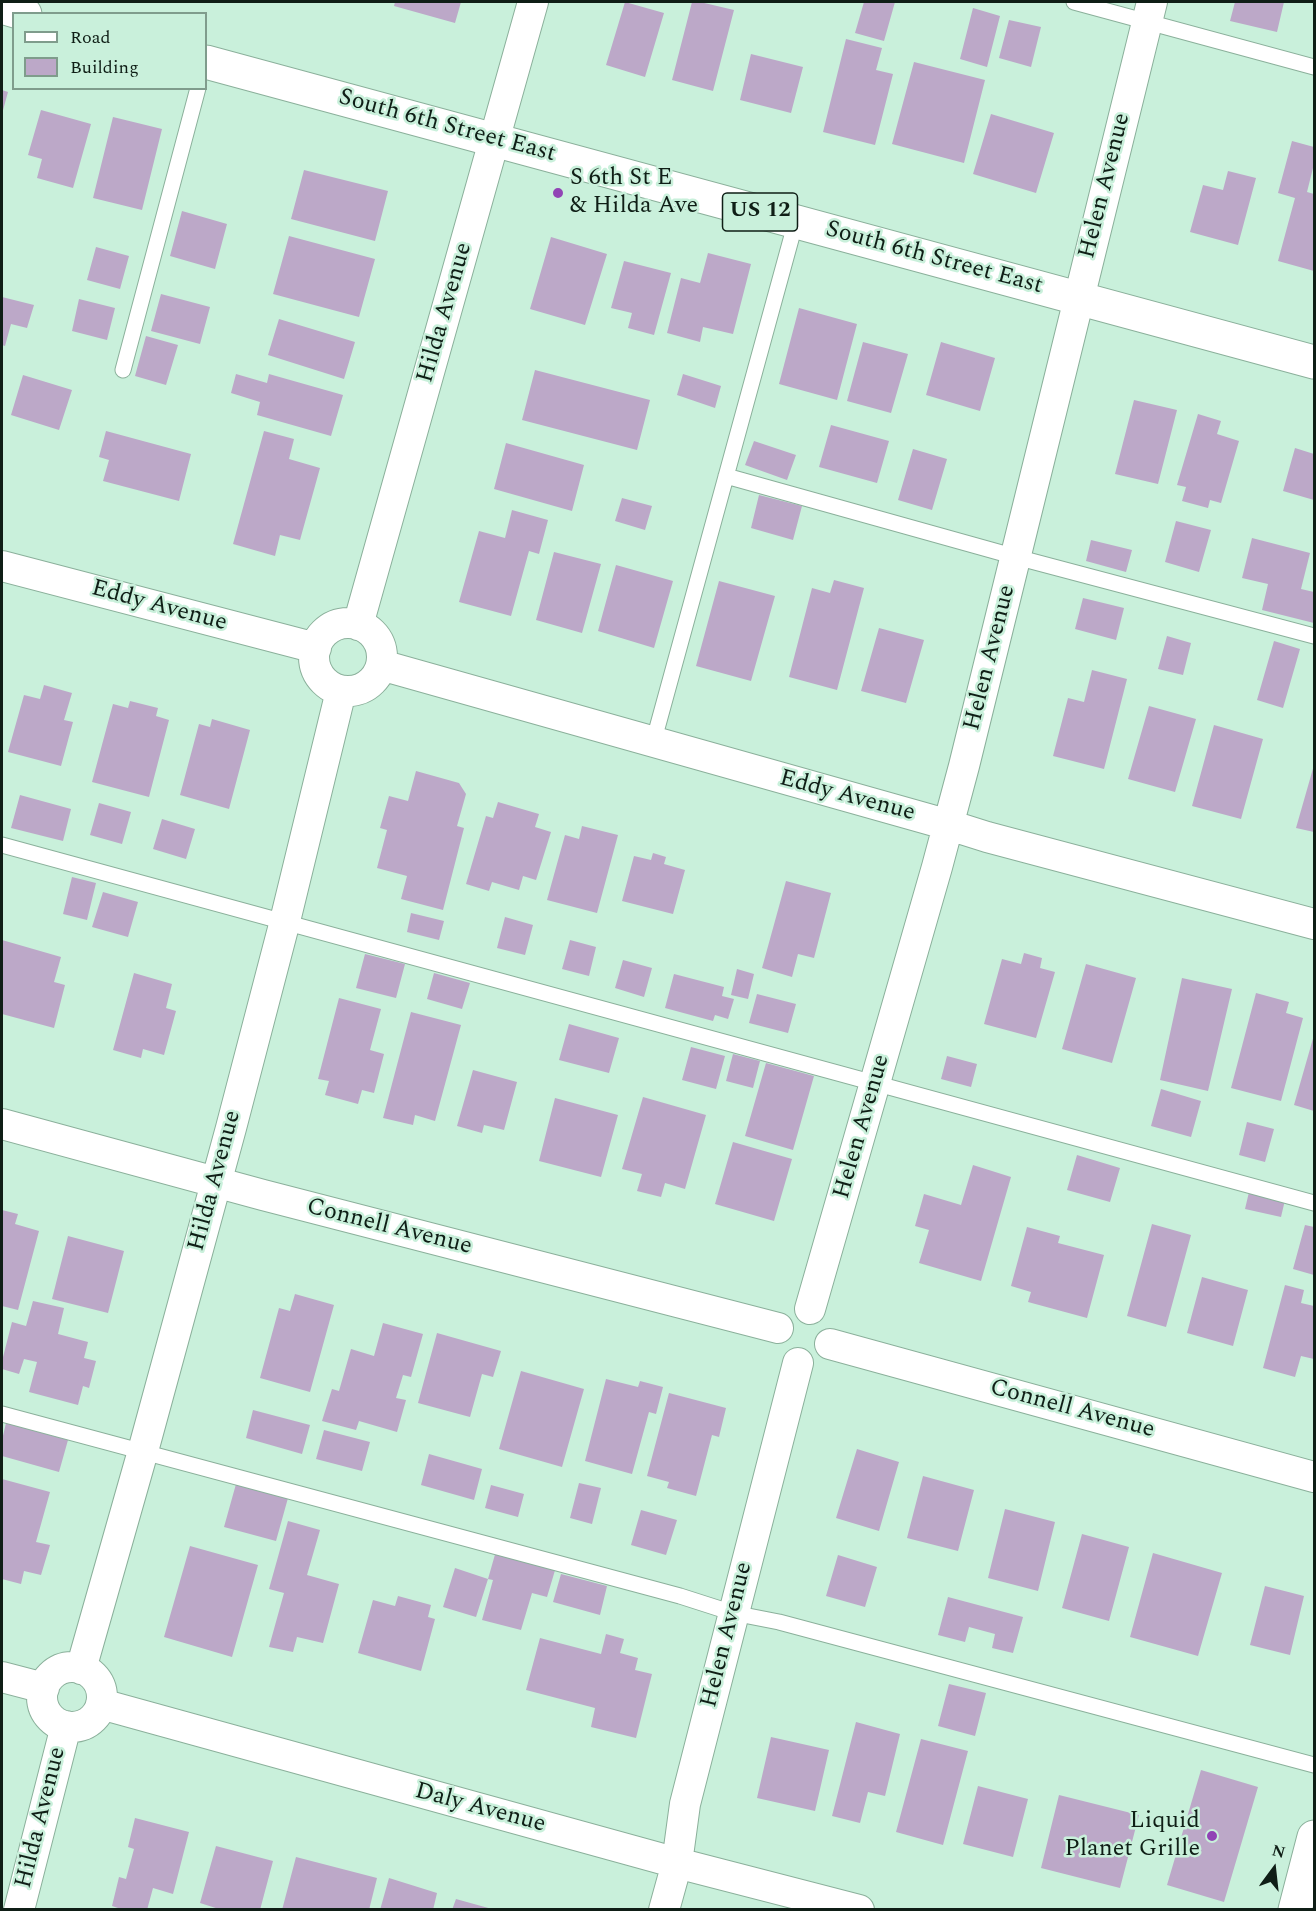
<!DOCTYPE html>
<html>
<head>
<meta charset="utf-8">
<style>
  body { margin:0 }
  #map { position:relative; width:1316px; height:1911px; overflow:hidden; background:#c9f0db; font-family:Spectral,serif }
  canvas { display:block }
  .frame { position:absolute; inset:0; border:3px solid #0f1e16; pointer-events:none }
  .legend { position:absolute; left:12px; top:12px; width:195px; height:78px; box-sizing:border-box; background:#c9f0db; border:2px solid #7f9c8c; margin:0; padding:8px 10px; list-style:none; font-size:18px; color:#0f1e16 }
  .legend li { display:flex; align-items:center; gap:12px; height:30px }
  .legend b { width:30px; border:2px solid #7f9c8c }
  .north { position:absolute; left:1244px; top:1839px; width:60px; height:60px; -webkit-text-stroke:4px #c9f0db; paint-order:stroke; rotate:15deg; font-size:16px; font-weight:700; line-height:24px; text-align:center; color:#0f1e16 }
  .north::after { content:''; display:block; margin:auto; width:21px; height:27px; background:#0f1e16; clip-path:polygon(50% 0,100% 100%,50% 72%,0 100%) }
</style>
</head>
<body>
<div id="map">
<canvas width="1316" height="1911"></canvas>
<div class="frame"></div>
<ul class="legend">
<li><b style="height:8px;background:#fff"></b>Road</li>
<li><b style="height:16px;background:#bca8c8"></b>Building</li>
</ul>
<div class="north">N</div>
</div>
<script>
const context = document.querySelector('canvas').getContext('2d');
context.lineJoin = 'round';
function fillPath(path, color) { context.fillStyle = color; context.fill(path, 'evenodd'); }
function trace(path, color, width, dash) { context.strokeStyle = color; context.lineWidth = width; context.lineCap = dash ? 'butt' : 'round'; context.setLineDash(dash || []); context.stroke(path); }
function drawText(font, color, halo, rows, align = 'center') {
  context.font = font + ' Spectral,serif'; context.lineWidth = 5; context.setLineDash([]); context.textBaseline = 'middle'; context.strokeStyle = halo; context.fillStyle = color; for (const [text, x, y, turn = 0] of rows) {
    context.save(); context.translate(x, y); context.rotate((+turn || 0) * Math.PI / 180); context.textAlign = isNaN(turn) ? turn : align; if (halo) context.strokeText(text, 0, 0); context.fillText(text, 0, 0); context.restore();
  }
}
const building = new Path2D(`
  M395 2H461L455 23 394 6Z
  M625 2 664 13 645 77 606 65Z
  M692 2H700L734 10 713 91 672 80Z
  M864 2H895L884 41 855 33Z
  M1235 2H1284L1277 32 1230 21Z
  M973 8 1000 16 987 67 960 59Z
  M1009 20 1041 27 1031 67 999 58Z
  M846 39 882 48 876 70 893 74 875 145 823 132Z
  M751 54 803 67 791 113 740 100Z
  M914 62 985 80 964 163 892 144Z
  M2 90 8 92 2 114Z
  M41 110 91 124 73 188 37 178 42 159 28 155Z
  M991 114 1054 133 1036 193 973 174Z
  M113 117 162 129 142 210 93 198Z
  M1292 141 1314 147V164L1307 192 1314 194V271L1278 261 1295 198 1278 193Z
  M304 170 388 191 375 241 291 219Z
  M1228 171 1256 178 1238 245 1190 232 1203 185 1223 190Z
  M182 211 227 224 215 269 170 256Z
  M289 236 375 259 359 317 273 294Z
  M551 237 607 254 585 325 530 309Z
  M96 247 129 256 120 289 87 280Z
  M708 253 751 264 733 334 703 327 700 342 667 333 681 278 700 283Z
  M624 261 671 273 654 335 628 328 632 313 611 308Z
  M161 294 210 307 200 344 151 331Z
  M2 297 34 305 27 328 11 324 5 346 2 345Z
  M79 299 115 308 107 340 72 331Z
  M799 308 857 324 837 400 779 384Z
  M279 319 355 342 344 379 268 355Z
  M146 336 178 345 166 385 135 376Z
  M863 342 908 354 891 413 847 401Z
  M941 342 995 358 980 411 926 395Z
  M535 370 650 400 637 450 522 420Z
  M236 374 267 383 269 374 343 395 331 436 257 415 260 402 231 393Z
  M683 374 721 386 715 408 677 395Z
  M23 375 72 390 59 430 11 415Z
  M1134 400 1177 410 1158 484 1115 474Z
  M1198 414 1221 421 1217 434 1239 441 1221 503 1210 500 1208 508 1182 501 1186 487 1177 485Z
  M831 425 889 441 877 483 819 467Z
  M106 431 191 454 179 501 103 481 109 460 99 457Z
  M264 431 294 439 289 459 320 468 300 540 280 535 275 556 233 544Z
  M754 441 796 455 787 480 745 465Z
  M506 443 584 465 572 511 494 489Z
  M1295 448 1314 454V500L1283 491Z
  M913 449 947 459 932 510 898 500Z
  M759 495 802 506 793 540 751 528Z
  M622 498 652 506 645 530 615 521Z
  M512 510 548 520 539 554 529 551 511 616 459 602 479 531 505 538Z
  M1176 521 1211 530 1199 572 1165 562Z
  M1252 538 1310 553 1301 589 1314 592V623L1262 610 1268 584 1242 578Z
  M1091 540 1132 550 1126 572 1086 561Z
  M554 552 601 564 582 633 536 620Z
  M616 565 673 581 654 648 598 631Z
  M834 580 864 588 837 690 789 677 812 588 830 593Z
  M719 581 775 596 751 681 696 666Z
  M1083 598 1124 608 1116 640 1075 629Z
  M879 628 924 640 906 703 861 691Z
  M1167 636 1191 643 1183 675 1158 669Z
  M1274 641 1300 649 1283 708 1257 700Z
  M1092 670 1127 679 1104 769 1053 756 1068 698 1084 702Z
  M44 685 72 693 64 720 73 722 61 766 8 752 24 695 40 699Z
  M130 701 158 708 156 716 169 720 149 797 92 782 113 704 128 708Z
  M1149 706 1196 719 1175 792 1128 779Z
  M212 719 250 730 229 809 180 795 199 724 210 727Z
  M1214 725 1263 739 1241 819 1192 806Z
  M1314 765V832L1296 828Z
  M416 771 459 783 466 794 457 826 464 828 443 910 401 899 407 876 377 868 387 830 380 828 389 796 408 801Z
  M20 795 71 809 63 841 11 828Z
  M498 802 539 814 535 827 551 832 536 880 523 876 519 890 492 882 489 891 466 884 486 816 493 818Z
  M99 803 131 812 122 844 90 835Z
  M162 819 195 829 186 859 153 849Z
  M582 826 618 835 597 913 547 900 565 835 579 839Z
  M653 853 666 857 664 864 685 870 673 914 622 901 634 856 651 860Z
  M72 877 96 883 87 920 63 914Z
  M786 881 831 893 814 958 798 954 792 977 762 968Z
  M103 892 138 902 128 937 92 927Z
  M411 913 444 921 439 940 407 932Z
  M505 917 533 925 525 955 497 948Z
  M2 940 61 957 54 982 65 985 54 1028 2 1014Z
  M570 940 596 947 589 976 562 969Z
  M1024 953 1042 958 1040 968 1055 972 1036 1038 984 1024 1002 959 1021 964Z
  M365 954 405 964 396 998 356 988Z
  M623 960 652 968 644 997 615 988Z
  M1086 964 1136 978 1112 1063 1062 1049Z
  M737 969 754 974 748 999 731 995Z
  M134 973 172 984 166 1008 176 1011 164 1055 143 1049 141 1058 113 1050Z
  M434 973 470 983 462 1009 427 999Z
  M674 974 724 987 722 996 734 999 728 1019 715 1015 713 1021 665 1008Z
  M1182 978 1232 989 1208 1091 1160 1080Z
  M1256 993 1289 1002 1286 1013 1303 1018 1281 1101 1231 1088Z
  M757 994 796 1004 788 1033 749 1023Z
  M339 998 381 1009 370 1050 384 1054 374 1093 362 1090 358 1104 325 1095 329 1081 318 1079Z
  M411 1012 461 1025 435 1121 415 1115 413 1125 383 1118Z
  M569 1024 619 1038 609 1073 559 1060Z
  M1314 1035V1111L1294 1105Z
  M691 1047 725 1056 716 1089 682 1080Z
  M733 1054 760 1061 753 1088 726 1081Z
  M947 1056 977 1064 971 1087 941 1079Z
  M766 1063 814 1076 793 1150 745 1136Z
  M473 1070 517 1082 504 1130 484 1125 482 1133 457 1126Z
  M1161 1089 1201 1101 1191 1137 1151 1126Z
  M643 1097 706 1115 685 1189 665 1183 661 1197 637 1191 642 1174 622 1169Z
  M555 1098 618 1115 601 1177 539 1161Z
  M1247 1122 1274 1129 1265 1162 1239 1155Z
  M733 1142 792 1159 774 1221 715 1204Z
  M1077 1155 1120 1168 1110 1202 1067 1190Z
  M973 1165 1011 1177 981 1281 919 1263 929 1230 915 1226 924 1194 961 1205Z
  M1249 1192 1285 1200 1281 1217 1245 1209Z
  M2 1210 18 1214 15 1224 39 1231 18 1310 2 1306Z
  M1152 1224 1191 1235 1166 1327 1127 1316Z
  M1305 1225 1314 1227V1275L1293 1269Z
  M1027 1227 1060 1236 1058 1243 1104 1255 1087 1318 1028 1302 1031 1292 1011 1286Z
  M68 1236 124 1251 108 1313 52 1299Z
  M1202 1277 1248 1290 1233 1346 1187 1333Z
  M1285 1285 1304 1290 1301 1303 1314 1306V1359L1301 1356 1295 1377 1263 1368Z
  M295 1294 334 1305 310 1392 260 1378 279 1308 290 1311Z
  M33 1301 64 1308 58 1334 88 1342 84 1358 96 1361 89 1388 83 1386 78 1405 29 1392 37 1362 24 1359 19 1374 2 1369V1361L12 1322 26 1326Z
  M383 1323 423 1334 411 1377 403 1375 396 1398 406 1400 397 1432 359 1421 356 1430 322 1421 332 1389 339 1391 351 1349 374 1356Z
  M437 1333 501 1351 493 1377 482 1374 470 1417 418 1403Z
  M521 1371 584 1389 562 1467 499 1449Z
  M606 1379 638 1387 640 1381 663 1387 656 1414 649 1412 632 1474 585 1461Z
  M669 1393 726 1408 719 1437 712 1435 696 1496 667 1488 669 1482 647 1476Z
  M253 1410 310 1425 302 1454 246 1438Z
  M6 1423 68 1440 59 1472 2 1456V1440Z
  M324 1430 370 1442 362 1471 316 1459Z
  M857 1449 899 1462 879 1531 836 1518Z
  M429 1454 482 1469 474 1500 421 1485Z
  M923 1476 974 1490 958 1551 907 1538Z
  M2 1479 50 1492 36 1542 50 1545 41 1575 24 1571 21 1584 2 1579Z
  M579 1483 601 1488 592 1524 570 1518Z
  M236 1484 288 1498 276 1541 224 1527Z
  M491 1485 524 1494 518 1517 485 1508Z
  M1005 1509 1055 1522 1038 1591 988 1578Z
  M641 1510 677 1520 666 1555 631 1545Z
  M288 1521 320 1530 307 1575 339 1584 323 1643 297 1637 293 1652 269 1647 284 1593 269 1589Z
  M1082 1534 1129 1547 1109 1621 1062 1608Z
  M190 1546 258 1565 232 1657 164 1637Z
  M496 1551 556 1567 547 1597 532 1593 521 1630 482 1620 493 1580 488 1579 476 1617 443 1607 455 1568 488 1579Z
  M1153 1553 1222 1573 1198 1656 1130 1637Z
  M838 1555 877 1567 865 1607 826 1596Z
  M561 1574 607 1586 600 1615 553 1602Z
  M1265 1586 1304 1596 1290 1655 1250 1645Z
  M398 1596 431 1605 428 1617 435 1619 421 1671 358 1653 373 1600 395 1606Z
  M948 1597 1023 1617 1013 1653 992 1648 995 1634 969 1627 965 1642 938 1635Z
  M606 1634 624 1639 620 1653 638 1658 635 1670 652 1674 636 1738 591 1727 595 1708 526 1690 540 1638 601 1654Z
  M949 1684 986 1693 975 1736 938 1726Z
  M856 1722 900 1734 885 1796 868 1792 860 1823 832 1816Z
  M771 1737 829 1750 815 1811 757 1798Z
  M921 1739 968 1751 943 1845 896 1832Z
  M1201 1770 1258 1787 1224 1902 1167 1885Z
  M978 1786 1028 1799 1013 1857 963 1844Z
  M1059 1795 1139 1815 1120 1888 1041 1868Z
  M135 1818 189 1832 173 1894 153 1888 147 1910H124L112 1906 119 1877 126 1879 134 1849 128 1847Z
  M216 1846 273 1861 260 1910H222L200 1903Z
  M296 1857 377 1878 369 1910H282Z
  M389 1878 437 1893 433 1910H380Z
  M456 1899 492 1909V1910H452Z`);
const lane = new Path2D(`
  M1074 2 1314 67
  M123 370 198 88
  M726 476 1016 557 1314 636
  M653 743 796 221
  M2 845 1314 1203
  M2 1414 680 1596 733 1613 779 1622 1314 1765`);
const street = new Path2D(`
  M2 566 316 648
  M314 657a34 34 0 1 1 68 0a34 34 0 1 1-68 0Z
  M358 625 533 2
  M381 665 949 825 987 837 1314 924
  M2 1124 263 1195 778 1328
  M810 1309 937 867 964 766 1152 2
  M830 1344 1314 1477
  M42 1697a30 30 0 1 1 60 0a30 30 0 1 1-60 0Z
  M81 1669 143 1451 231 1128 285 921 341 691
  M2 1677 44 1688
  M101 1704 677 1863 859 1910
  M19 1910 66 1726
  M664 1910 677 1863 685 1804 798 1363`);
const secondary = new Path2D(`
  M1295 1910 1314 1837`);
const highway = new Path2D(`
  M2 7 25 14
  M206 62 1314 362`);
const markers = [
  [558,193,6,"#9144b5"],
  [1212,1836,6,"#9144b5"]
];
const shields = [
  [760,212,75]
];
const shieldNames = [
  ["US 12",760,212]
];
const streetNames = [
  ["South 6th Street East",447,127,15],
  ["Helen Avenue",1106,186,-76],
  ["South 6th Street East",934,259,15],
  ["Hilda Avenue",446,313,-74],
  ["Eddy Avenue",159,607,15],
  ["Helen Avenue",991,658,-76],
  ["Eddy Avenue",847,797,15],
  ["Helen Avenue",863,1127,-74],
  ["Hilda Avenue",216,1181,-75],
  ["Connell Avenue",389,1228,14],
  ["Connell Avenue",1072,1410,15],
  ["Helen Avenue",728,1635,-76],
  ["Daly Avenue",480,1809,15],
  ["Hilda Avenue",42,1818,-76]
];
const poiNames = [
  ["S 6th St E",570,179],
  ["& Hilda Ave",570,207],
  ["Liquid",1200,1822,"right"],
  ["Planet Grille",1200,1850,"right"]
];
fillPath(building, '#bca8c8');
trace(lane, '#8bb09b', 17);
trace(street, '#8bb09b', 32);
trace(secondary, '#8bb09b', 35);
trace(highway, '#8bb09b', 35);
trace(lane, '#fff', 15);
trace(street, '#fff', 30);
trace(secondary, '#fff', 33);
trace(highway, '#fff', 33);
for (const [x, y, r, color] of markers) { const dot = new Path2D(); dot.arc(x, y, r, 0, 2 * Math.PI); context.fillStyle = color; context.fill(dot); trace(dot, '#c9f0db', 2); }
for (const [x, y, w] of shields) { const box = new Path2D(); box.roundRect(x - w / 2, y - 19, w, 38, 4.5); context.fillStyle = '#c9f0db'; context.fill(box); trace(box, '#0f1e16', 1.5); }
drawText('bold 22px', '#0f1e16', null, shieldNames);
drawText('24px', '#0f1e16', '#c9f0db', streetNames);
drawText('24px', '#0f1e16', '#c9f0db', poiNames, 'left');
</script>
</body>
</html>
